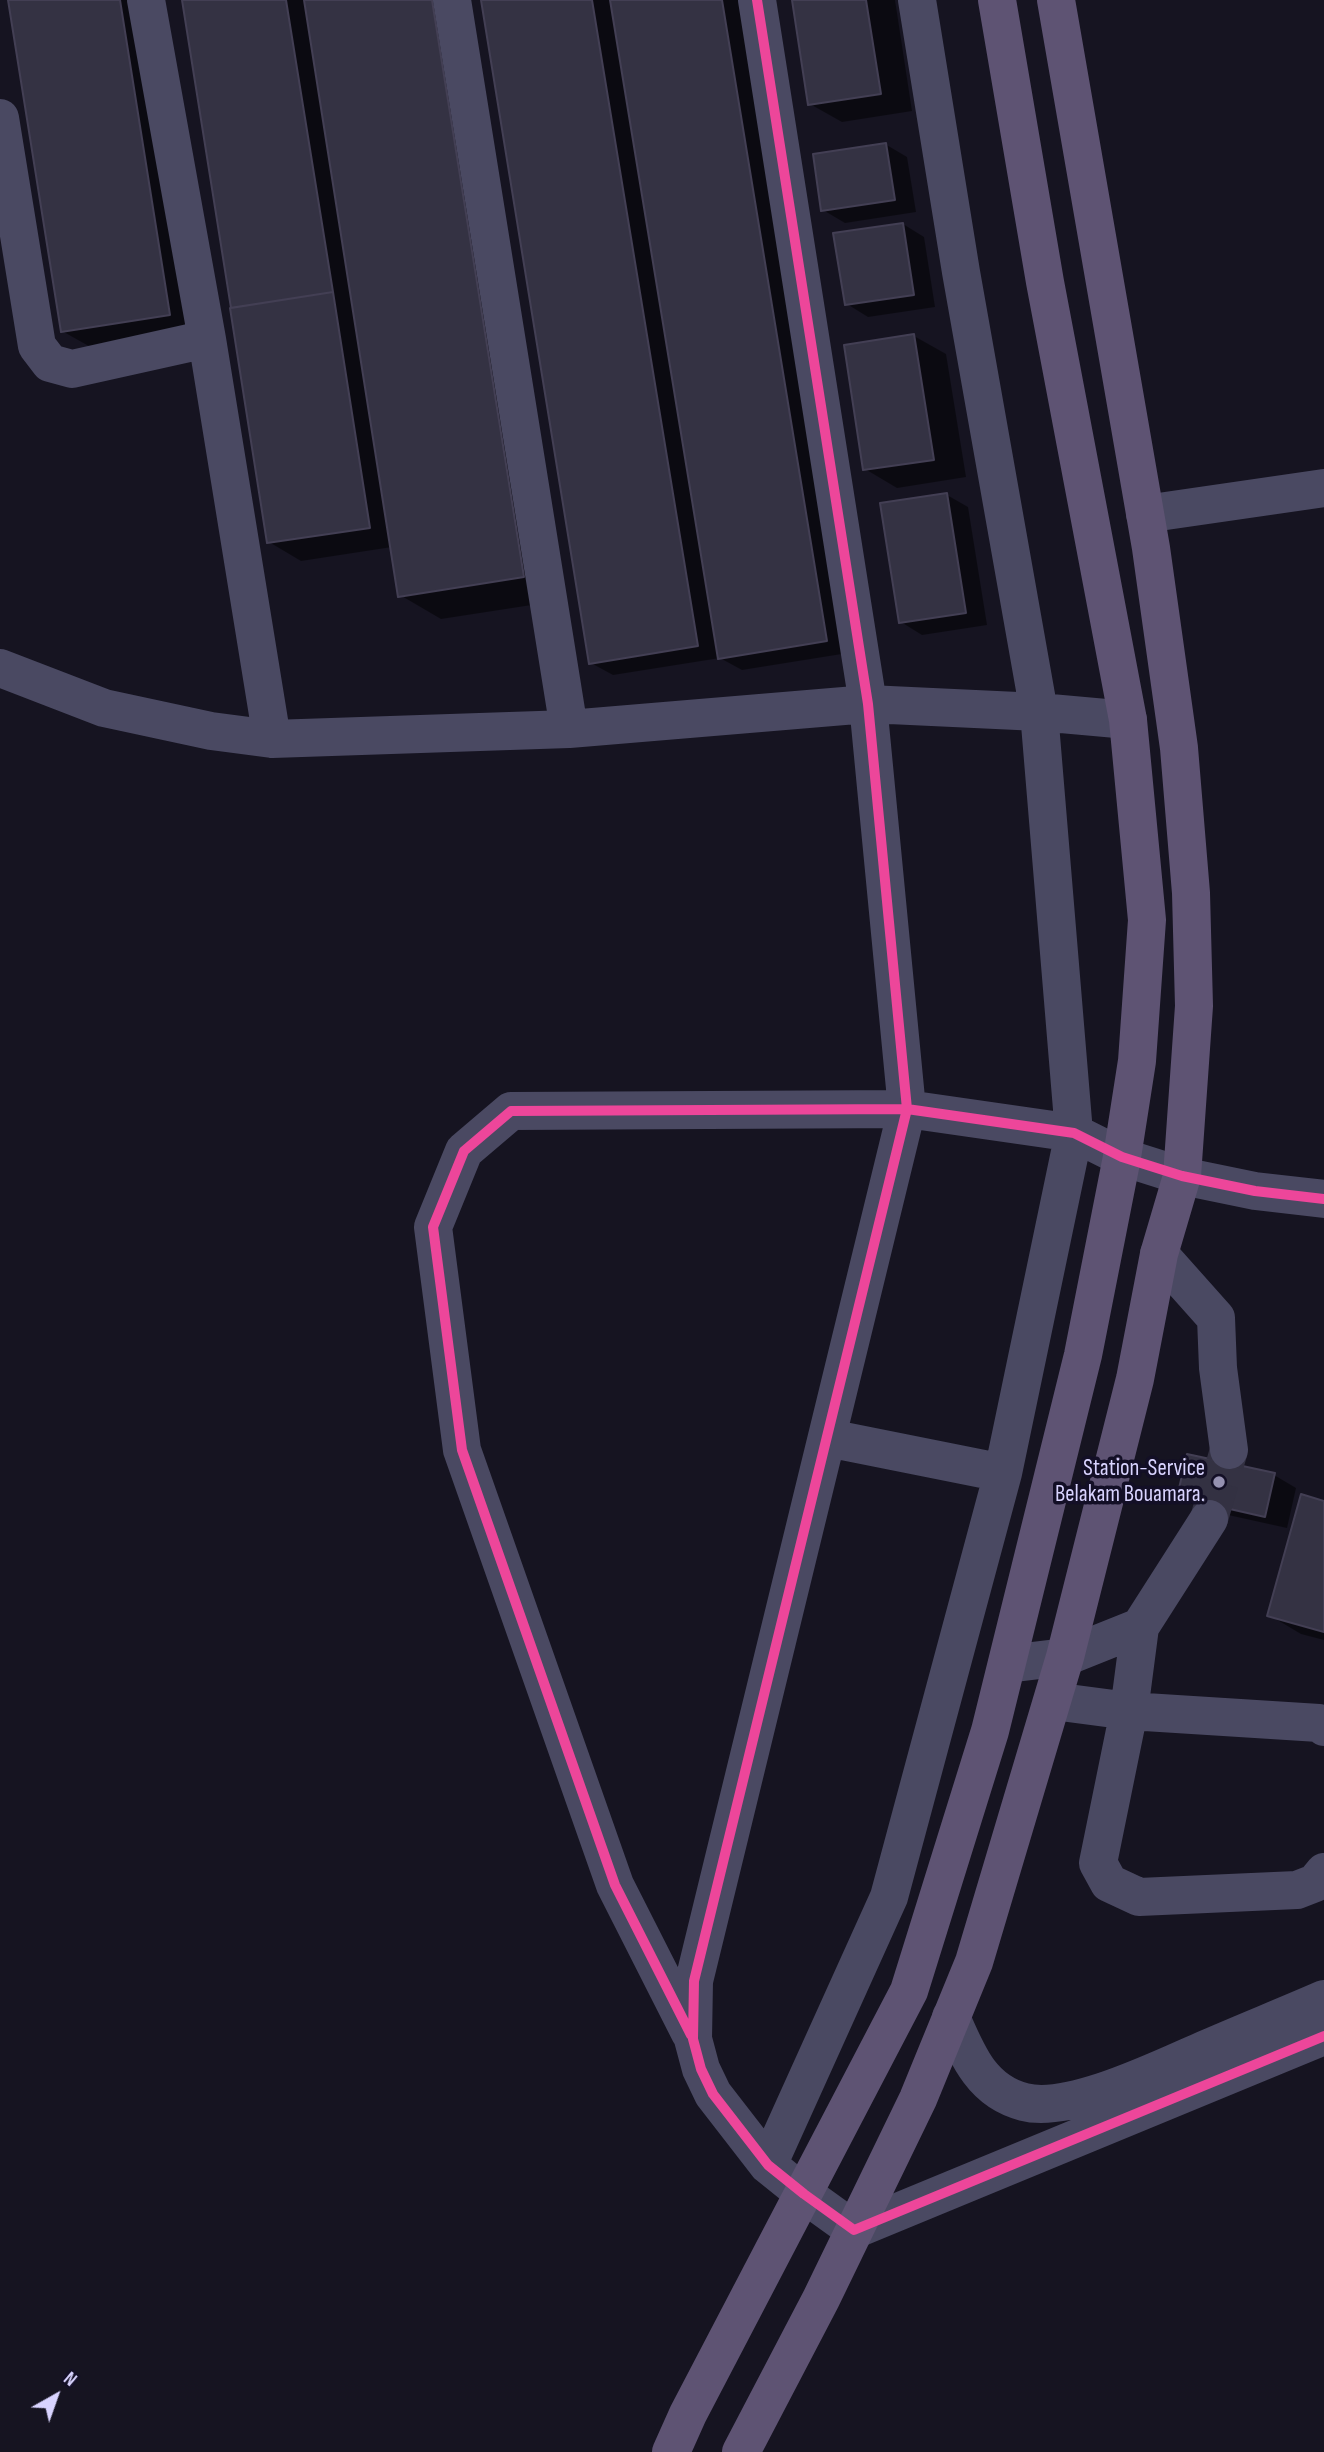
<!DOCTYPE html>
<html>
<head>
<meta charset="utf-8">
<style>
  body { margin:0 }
  #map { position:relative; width:1324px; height:2452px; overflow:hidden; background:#161421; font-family:"Sofia Sans Condensed",sans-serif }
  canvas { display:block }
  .north { position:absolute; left:21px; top:2361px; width:70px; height:70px; -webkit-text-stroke:5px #130f26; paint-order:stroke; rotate:40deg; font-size:19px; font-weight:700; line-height:28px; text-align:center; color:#d9d4ff }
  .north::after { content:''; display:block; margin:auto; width:24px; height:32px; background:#d9d4ff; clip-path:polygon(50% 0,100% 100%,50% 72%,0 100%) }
</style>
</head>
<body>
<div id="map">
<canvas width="1324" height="2452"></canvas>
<div class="north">N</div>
</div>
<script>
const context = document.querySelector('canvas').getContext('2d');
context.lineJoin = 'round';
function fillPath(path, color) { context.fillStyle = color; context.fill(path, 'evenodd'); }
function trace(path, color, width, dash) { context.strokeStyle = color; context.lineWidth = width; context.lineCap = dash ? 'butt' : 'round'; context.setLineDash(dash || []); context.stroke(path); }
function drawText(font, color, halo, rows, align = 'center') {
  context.font = font + ' "Sofia Sans Condensed",sans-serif'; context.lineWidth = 7; context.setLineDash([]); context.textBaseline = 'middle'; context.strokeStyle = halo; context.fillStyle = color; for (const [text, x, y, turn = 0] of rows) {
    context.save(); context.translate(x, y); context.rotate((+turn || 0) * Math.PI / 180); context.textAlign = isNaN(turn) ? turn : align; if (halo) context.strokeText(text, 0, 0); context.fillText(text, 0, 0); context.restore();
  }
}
const shadow = new Path2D(`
  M10 0H156L210 338 103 354 62 331Z
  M184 0H469L564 600 441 619 400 595 392 547 301 561 269 542Z
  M482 0H741L848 653 742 670 720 658 613 675 591 663Z
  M794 0H895L912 111 842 122 810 104Z
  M885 144 907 157 916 212 845 223 823 210Z
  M903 224 924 237 935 307 868 317 847 304Z
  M914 336 946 354 966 477 897 488 865 469Z
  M947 495 968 507 987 625 922 635 901 622Z
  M1274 1475 1296 1488 1287 1528 1201 1509 1179 1496Z
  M1324 1503V1640L1301 1634 1269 1615Z`);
const building = new Path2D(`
  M8 0H120L170 315 61 332Z
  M182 0H286L333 292 231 308Z
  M304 0H432L524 577 398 597Z
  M481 0H592L698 646 589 664Z
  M610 0H722L827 641 718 659Z
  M792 0H866L881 94 808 105Z
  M886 143 895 200 821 211 813 154Z
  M903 223 914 295 845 305 833 233Z
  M333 292 370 528 267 543 230 308Z
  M914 334 934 460 863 470 844 345Z
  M947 493 966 613 899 623 880 503Z
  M1187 1454 1275 1473 1265 1517 1177 1497Z
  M1301 1494 1324 1501V1632L1267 1616Z`);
const minorTunnel = new Path2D(`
  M1209 1519 1229 1450`);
const minor = new Path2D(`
  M146 0 207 339 272 739
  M452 0 569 729
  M757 0 868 704 907 1109 694 1981 693 2039 701 2069 713 2094 768 2165 804 2194 854 2230 1324 2036
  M0 118 37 346 50 363 72 369 207 339
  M1145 514 1324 488
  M0 668 104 708 211 731 272 739 569 729 868 704 1039 712 1128 720
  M1159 1254 1216 1318 1218 1368 1229 1450
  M828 1438 1003 1473
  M1140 1627 1129 1711 1098 1863 1109 1883 1139 1897 1297 1890 1315 1883 1324 1872
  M1007 1664 1065 1657 1140 1627 1209 1519
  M1053 1701 1129 1711 1319 1723 1324 1727
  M951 2017C967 2054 981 2091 1024 2102 1070 2114 1162 2068 1206 2049 1245 2032 1285 2016 1324 1999
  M690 2033 615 1885 462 1450 433 1227 464 1151 511 1111 907 1109 1074 1133 1122 1157 1182 1176 1255 1191 1324 1199
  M768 2165 889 1897 1003 1473 1074 1133 1039 712 961 272 917 0`);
const major = new Path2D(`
  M671 2452 688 2414 909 1991 990 1731 1083 1355 1122 1157 1137 1061 1147 920 1128 720 1045 282 997 0
  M741 2452 821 2299 918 2099 974 1962 1065 1657 1135 1379 1159 1254 1182 1176 1194 1006 1191 893 1179 748 1151 548 1056 0`);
const cycleway = new Path2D(`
  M757 0 868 704 907 1109 694 1981 693 2039 701 2069 713 2094 768 2165 804 2194 854 2230 1324 2036
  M691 2035 615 1885 462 1450 433 1227 464 1151 511 1111 907 1109 1074 1133 1122 1157 1182 1176 1255 1191 1324 1199`);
const markers = [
  [1219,1482,7,"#9591b1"]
];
const poiNames = [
  ["Station-Service",1205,1469],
  ["Belakam Bouamara.",1205,1495]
];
fillPath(shadow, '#0007');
fillPath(building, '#343243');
trace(building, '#433f54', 2);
trace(minorTunnel, '#333142', 38, [38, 19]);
trace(minor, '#4a4962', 38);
trace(major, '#5e5373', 38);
trace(cycleway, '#ed469a', 10);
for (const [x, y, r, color] of markers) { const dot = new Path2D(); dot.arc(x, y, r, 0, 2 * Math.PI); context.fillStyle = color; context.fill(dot); trace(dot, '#130f26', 2.5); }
drawText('23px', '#d9d4ff', '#130f26', poiNames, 'right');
</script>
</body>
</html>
